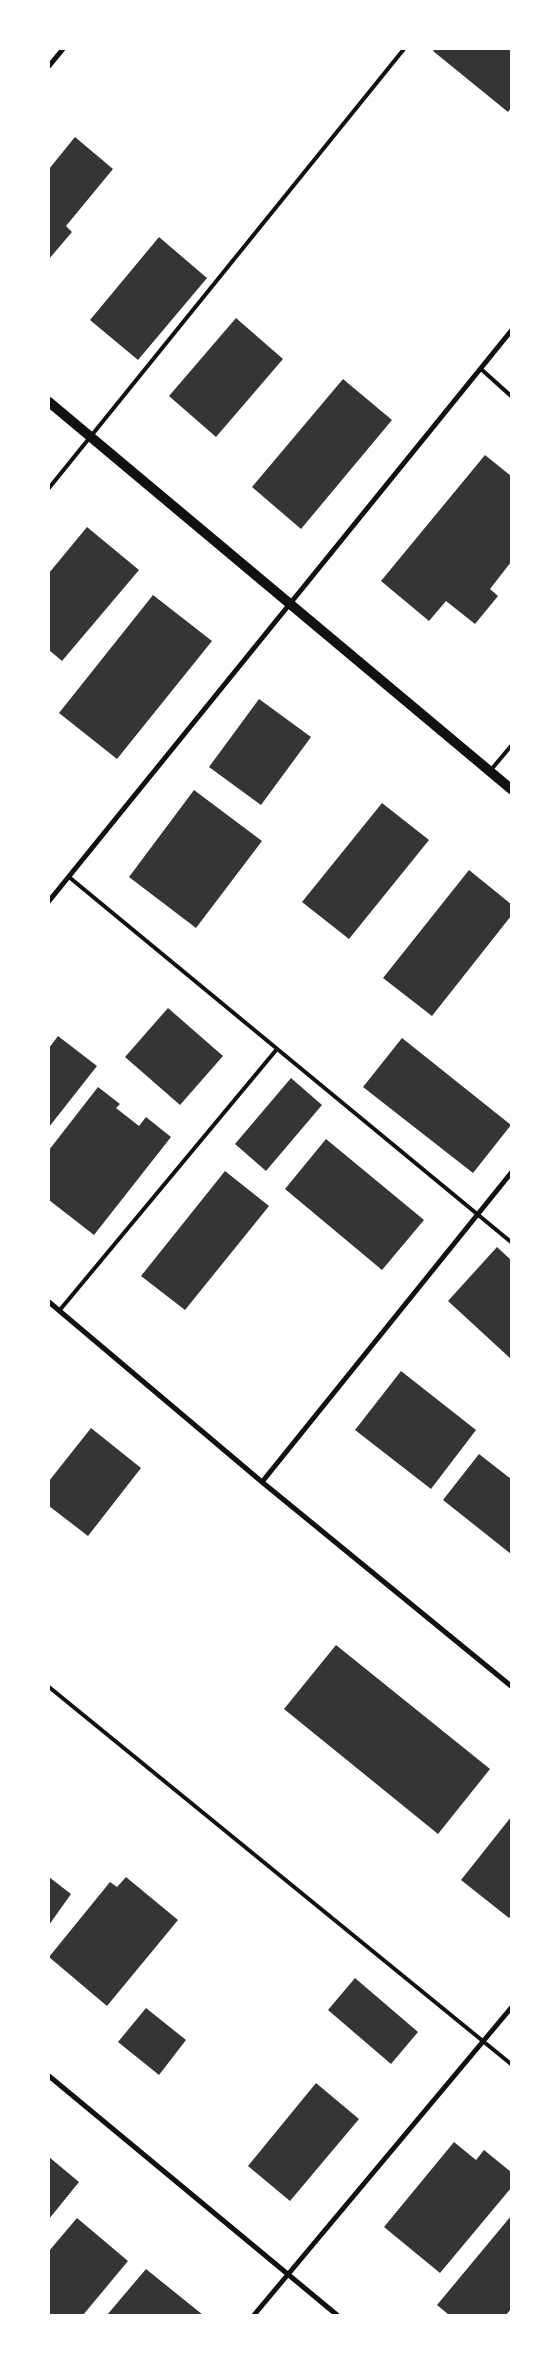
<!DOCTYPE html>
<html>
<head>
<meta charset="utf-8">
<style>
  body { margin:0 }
  #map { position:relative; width:560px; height:2364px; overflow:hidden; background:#fff; font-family:Signika,sans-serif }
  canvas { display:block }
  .frame { position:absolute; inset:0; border:50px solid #fff; pointer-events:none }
</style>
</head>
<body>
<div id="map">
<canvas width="560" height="2364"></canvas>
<div class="frame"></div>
</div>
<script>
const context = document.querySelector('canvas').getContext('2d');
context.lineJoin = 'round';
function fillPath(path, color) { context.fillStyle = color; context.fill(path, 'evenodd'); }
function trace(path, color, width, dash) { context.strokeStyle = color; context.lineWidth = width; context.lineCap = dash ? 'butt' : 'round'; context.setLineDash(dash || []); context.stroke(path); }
const building = new Path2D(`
  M435 49H511V108L508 112 433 51Z
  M75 137 113 169 66 226 72 232 49 259V169Z
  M159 237 207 278 138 360 90 320Z
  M236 318 283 359 216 437 169 396Z
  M343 379 392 420 301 529 252 487Z
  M485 455 511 476V562L490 589 498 596 475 624 446 601 429 621 381 581Z
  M87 527 139 570 62 661 49 650V573Z
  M153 595 212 641 117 759 59 713Z
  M259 699 311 737 261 805 209 767Z
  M194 790 262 841 196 928 129 877Z
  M382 803 429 840 349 939 302 902Z
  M469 870 511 904V916L432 1016 383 978Z
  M168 1008 223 1056 180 1105 125 1057Z
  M58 1036 97 1066 49 1127V1048Z
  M402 1038 511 1125 473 1173 363 1087Z
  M291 1078 322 1105 266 1171 235 1144Z
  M98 1087 120 1104 116 1108 139 1126 146 1117 171 1137 94 1235 49 1200V1150Z
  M326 1139 424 1220 382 1270 285 1189Z
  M225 1171 269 1206 185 1310 141 1276Z
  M497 1247 511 1260V1359L448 1301Z
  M401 1371 476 1430 431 1489 355 1430Z
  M91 1428 141 1468 88 1536 49 1506V1481Z
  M479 1454 511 1479V1554L443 1500Z
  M336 1645 490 1769 438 1834 284 1709Z
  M511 1817V1916L509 1918 461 1880Z
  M49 1877 71 1894 49 1925Z
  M126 1877 178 1920 107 2006 49 1957 110 1882 117 1887Z
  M355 1978 418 2032 391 2064 328 2010Z
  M146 2008 186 2040 159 2075 118 2042Z
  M316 2083 359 2119 290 2201 248 2166Z
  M454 2142 476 2160 484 2150 511 2172V2188L440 2273 384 2227Z
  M49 2157 79 2182 49 2219Z
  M511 2216V2309L506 2315H449L437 2305Z
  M77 2218 128 2261 83 2315H49V2251Z
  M146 2269 203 2315H107Z`);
const service = new Path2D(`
  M481 369 511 396
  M49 488 404 49
  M490 771 511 746
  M69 877 511 1242
  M59 1311 277 1049
  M49 1687 511 2064`);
const minor = new Path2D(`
  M49 66 63 49
  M49 901 511 331
  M49 1302 262 1482 511 1686
  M262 1482 511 1173
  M49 2076 337 2315
  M254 2315 511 2008`);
const secondary = new Path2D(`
  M49 402 511 789`);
fillPath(building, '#353535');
trace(service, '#111', 4);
trace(minor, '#111', 5);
trace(secondary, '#111', 10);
</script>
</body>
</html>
